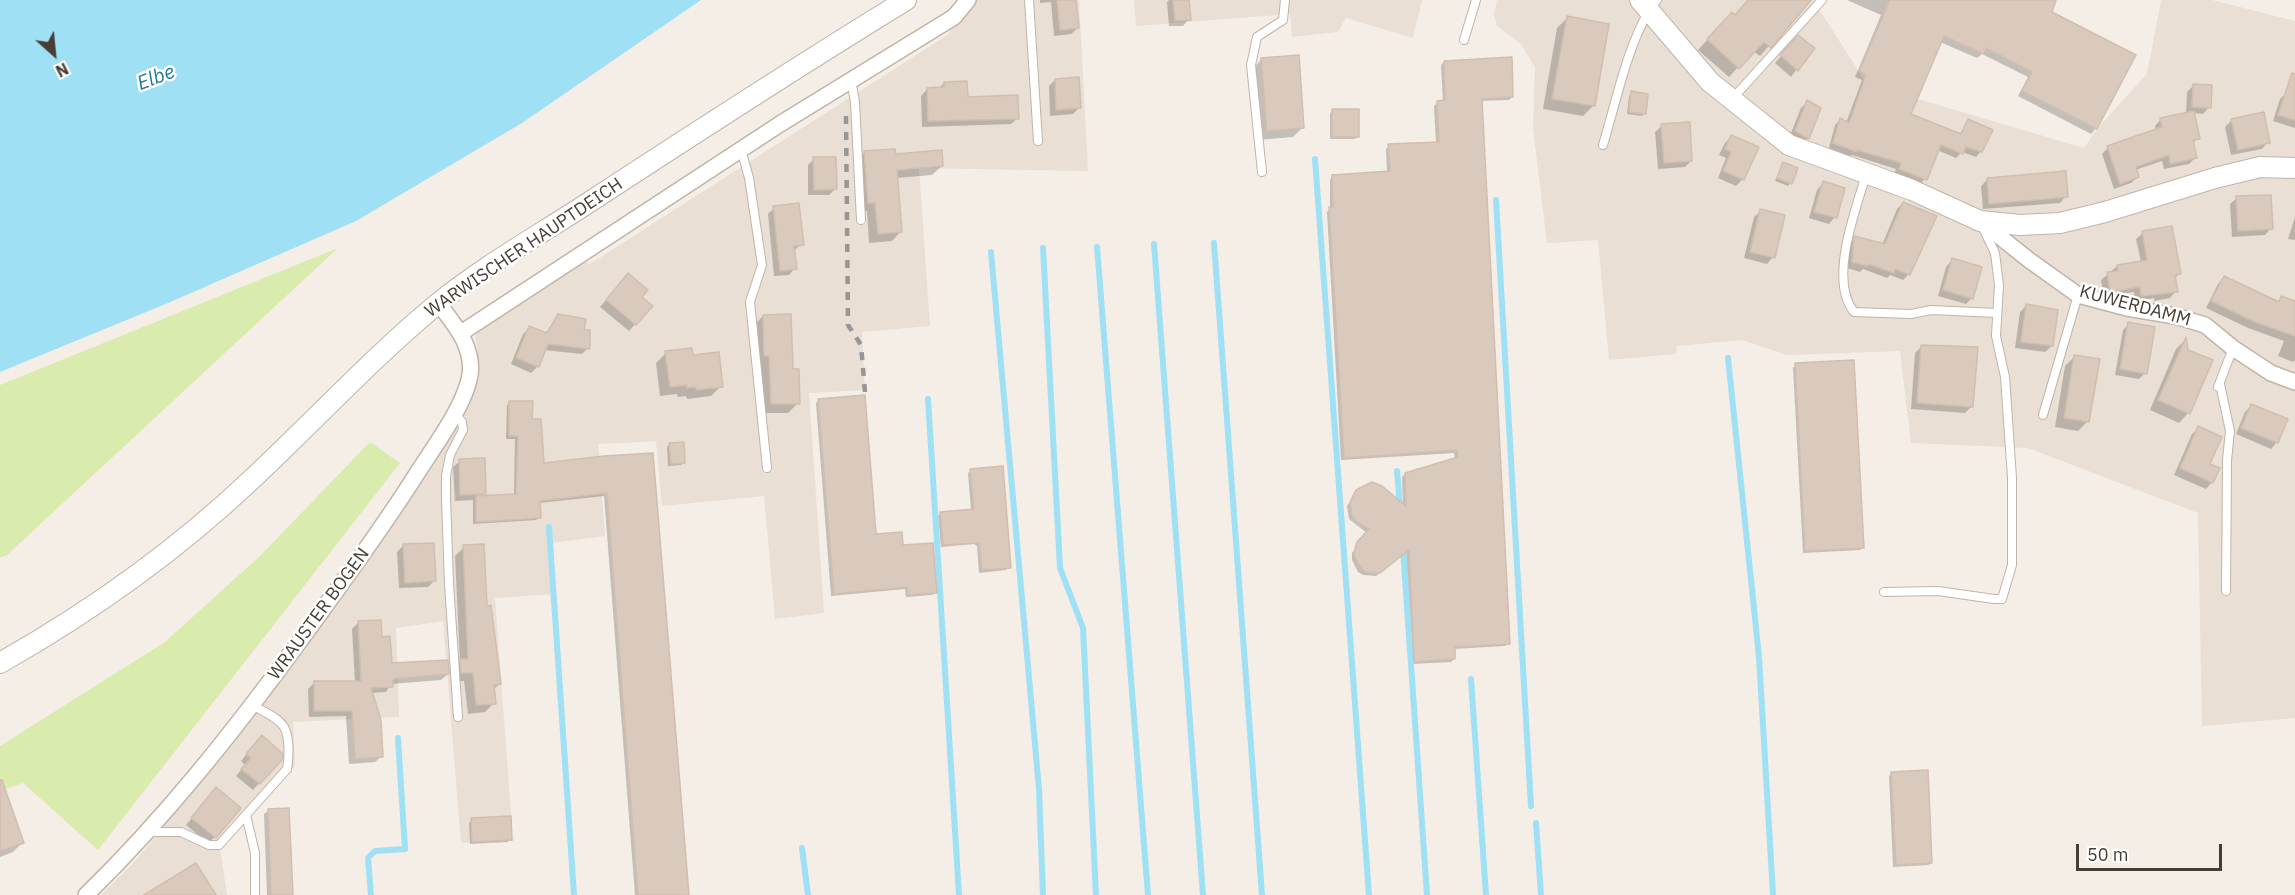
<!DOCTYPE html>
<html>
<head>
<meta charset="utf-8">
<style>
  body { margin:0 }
  #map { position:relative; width:2295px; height:895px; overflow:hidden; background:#f4eee7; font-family:"IBM Plex Sans",sans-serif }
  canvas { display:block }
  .north { position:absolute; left:24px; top:24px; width:60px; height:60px; -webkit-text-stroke:4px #fff; paint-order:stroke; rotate:153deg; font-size:16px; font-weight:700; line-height:24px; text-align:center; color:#483d35 }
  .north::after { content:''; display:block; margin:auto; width:21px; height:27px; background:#483d35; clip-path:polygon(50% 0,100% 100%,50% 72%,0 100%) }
  .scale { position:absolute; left:2076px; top:844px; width:146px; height:27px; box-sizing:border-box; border:3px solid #483d35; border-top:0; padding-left:8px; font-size:18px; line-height:21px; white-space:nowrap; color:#483d35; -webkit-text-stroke:4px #fff; paint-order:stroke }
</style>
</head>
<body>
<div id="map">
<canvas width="2295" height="895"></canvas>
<div class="north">N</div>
<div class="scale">50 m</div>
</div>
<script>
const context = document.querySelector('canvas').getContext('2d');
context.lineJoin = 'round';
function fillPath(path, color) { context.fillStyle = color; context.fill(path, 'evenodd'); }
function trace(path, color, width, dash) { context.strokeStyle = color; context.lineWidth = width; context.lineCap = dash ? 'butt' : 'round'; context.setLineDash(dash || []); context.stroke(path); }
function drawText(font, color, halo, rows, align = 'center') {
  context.font = font + ' "IBM Plex Sans",sans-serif'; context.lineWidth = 5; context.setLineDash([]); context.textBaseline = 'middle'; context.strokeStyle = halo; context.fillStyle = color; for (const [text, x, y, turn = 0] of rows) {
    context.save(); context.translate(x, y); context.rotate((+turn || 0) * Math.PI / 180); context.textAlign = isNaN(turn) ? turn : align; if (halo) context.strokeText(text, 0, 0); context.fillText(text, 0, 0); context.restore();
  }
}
const residential = new Path2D(`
  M975 0H1079L1088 171 919 168 930 326 862 332 865 390 809 393 824 613 775 619 764 496 662 506 656 441 598 444 605 536 552 543 553 594 495 598 513 841 461 843 443 621 396 628 399 717 293 722 295 766 220 848 227 895H101L136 860 255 715 393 525 469 399 478 376V351L475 337 478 329 581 261 590 264 949 34 950 28Z
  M1134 0H1422L1413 38 1346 18 1338 32 1292 37 1290 14 1136 26Z
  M1497 0H1813L1867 84 2084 148 2097 129 2147 74 2161 0H2212L2295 21V718L2202 726 2198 513 2028 448 1911 443 1900 351 1787 355 1742 340 1677 346 1676 354 1609 360 1598 240 1547 243 1533 128 1535 67 1521 44 1497 26 1494 15Z`);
const green = new Path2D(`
  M338 248 7 555 0 558V385Z
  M370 442 400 463 98 850 23 783 0 791V746L165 642 260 556Z`);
const water = new Path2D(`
  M0 0H701L522 123 356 221 168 303 0 372Z`);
const shadow = new Path2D(`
  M1040 0H1075L1078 28 1071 34 1054 36 1051 2 1040 3Z
  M1169 0H1188L1189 19 1183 26H1169L1167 2Z
  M1749 0H1809L1760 56 1753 51 1729 77 1698 50 1722 24 1734 17Z
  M1847 0H2054L2051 13 2096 128 2091 134 2018 96 2028 77 1982 54 1977 58 1940 42 1909 115 1959 135 1969 121 1981 151 1976 157 1962 152 1956 158 1937 150 1925 179 1920 184 1894 174 1896 169 1852 155 1850 156 1829 148 1835 125 1840 120 1846 123 1862 80 1855 77 1881 15Z
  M1567 18 1608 25 1593 106 1583 116 1543 109 1557 28Z
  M1792 44 1813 48 1791 77 1775 63Z
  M1262 59 1303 127 1293 137 1257 140 1252 69Z
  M1444 62 1512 97 1509 100 1480 101 1508 643 1505 646 1453 649 1454 659 1451 662 1411 664 1406 551 1376 576 1363 575 1358 572 1352 560V553L1367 533 1349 519 1347 506 1357 491 1403 506 1402 477 1405 474 1455 459 1454 453 1341 460 1327 212 1330 209V180L1333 176 1387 173 1386 149 1389 146 1436 144 1434 106 1437 103 1443 102 1441 65Z
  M1055 80 1079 108 1073 114 1050 116 1049 86Z
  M944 83 966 98 1018 118 1011 124 922 127 921 96 927 89H938Z
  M2193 86 2209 107 2203 114 2193 113 2198 138 2192 144 2195 158 2189 164 2164 169 2162 161 2135 170 2138 177 2131 183 2114 189 2102 154 2108 148 2156 131 2155 126 2161 119 2186 114 2187 92Z
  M2287 92 2295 95V128L2273 121 2280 99Z
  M1632 93 1645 113 1642 116 1627 114 1629 96Z
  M1807 102 1808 138 1802 144 1789 138 1801 108Z
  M1333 111 1358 136 1355 139H1330V113Z
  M2232 120 2268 142 2262 149 2231 155 2225 127Z
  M1662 126 1691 161 1685 167 1658 169 1655 132Z
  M1732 136 1757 147 1743 179 1736 186 1718 178 1726 158 1719 155 1725 143Z
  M864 153 942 166 932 175 896 178 901 231 892 241 869 243 867 211 860 212 855 162Z
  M814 159 835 189 829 195H808V165Z
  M1783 164 1791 183 1788 186 1775 181Z
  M1987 180 2066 196 2060 203 1983 209 1981 186Z
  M1823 183 1835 217 1829 224 1809 218 1817 190Z
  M2237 198 2271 228 2265 235 2232 237 2230 204Z
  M1903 203 1909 274 1903 280 1890 275 1887 278 1863 269 1860 272 1847 268 1849 244 1855 238 1882 245 1897 209Z
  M774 208 802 244 793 251 795 268 789 275 774 276 768 214Z
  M1761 211 1773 257 1767 264 1744 258 1754 217Z
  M2295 217V240L2288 239Z
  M2143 233 2179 274 2174 279 2176 291 2170 298 2154 301V298L2135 302 2134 292 2104 297 2101 280 2108 274 2117 266 2141 262 2136 239Z
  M1952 260 1972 298 1966 304 1938 296 1946 267Z
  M2224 277 2295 308V360L2293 362 2278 356 2284 341 2248 328 2206 308 2218 284Z
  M622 281 651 306 629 331 600 307Z
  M2026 306 2052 346 2045 352 2015 348 2020 312Z
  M559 316 582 331 588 348 582 354 544 350 537 367 531 373 511 364 523 334 530 328 545 334Z
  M763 316 791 371 798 403 788 413H761L753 326Z
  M2129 324 2145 373 2139 379 2115 375 2123 330Z
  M2185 340 2188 413 2179 423 2150 410 2176 349Z
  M1921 347 1972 406 1965 413 1911 409 1915 353Z
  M666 353 692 357 721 386 711 396 687 399 686 396 678 397 677 394 660 396 656 363Z
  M2075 356 2088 421 2078 431 2055 427 2065 366Z
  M1796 365 1863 547 1860 550 1803 553 1793 368Z
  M819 400 875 535 935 592 932 595 906 597 905 589 831 596 816 403Z
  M510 402 531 420 543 465 652 455 688 895H635L604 496 539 503 540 517 536 520 473 524V500L455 501 453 467 460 461 485 494 481 497 514 495 515 439H506L507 405Z
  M2251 406 2277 442 2271 449 2236 434 2245 412Z
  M2199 428 2212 482 2206 489 2174 475 2192 434Z
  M670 444 684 462 681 465 668 466 667 447Z
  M971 471 1009 567 1006 570 979 573 977 546 974 544 941 547 938 516 941 513 971 511 968 473Z
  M403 546 435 580 428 587 399 588 397 552Z
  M464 547 485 607 499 684 493 690 494 703 485 712 468 714 464 681 452 682V670L460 662 455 556Z
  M358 623 380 638 390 664 448 674 441 680 391 684 386 692 371 693 382 756 375 762 349 764 346 716 309 717 308 689 315 682H355L352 629Z
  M256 743 281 759 253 790 236 776 245 765 241 761Z
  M1892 773 1931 863 1928 865 1893 867 1889 776Z
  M210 796 215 837 208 843 186 825Z
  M0 802 23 842 13 852 0 857Z
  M269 810 291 895H267L264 814Z
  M472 820 510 839 508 842 470 844 469 823Z`);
const stream = new Path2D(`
  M1315 159 1369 895
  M1496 200 1531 806
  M1214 243 1262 895
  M1154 244 1203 895
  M1097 247 1148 895
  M1043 248 1060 568 1083 628 1096 895
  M991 252 1039 789 1043 895
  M1728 358 1759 657 1773 895
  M928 399 959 895
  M1397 471 1400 506
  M549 527 574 895
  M1403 549 1427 895
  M1471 679 1486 895
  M1536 823 1541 895
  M802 848 808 895
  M371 895 368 858 375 851 405 849 398 738`);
const building = new Path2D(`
  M1057 0H1076L1079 28 1060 30Z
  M1173 0H1189L1191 20 1175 21Z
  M1748 0H1811L1771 48 1764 42 1739 69 1707 39 1732 12 1735 15Z
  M1890 0H2056L2052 12 2136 55 2097 129 2022 91 2032 72 1986 48 1984 54 1944 36 1911 114 1961 134 1968 119 1993 130 1982 152 1966 147 1963 154 1941 145 1927 180 1899 169 1901 163 1857 150V152L1833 143 1840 118 1849 123 1866 75 1859 71Z
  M1567 16 1609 24 1595 106 1552 99Z
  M1798 35 1815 48 1798 71 1780 55Z
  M1299 55 1304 128 1267 131 1261 58Z
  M1512 57 1513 97 1482 99 1510 644 1455 647V659L1414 662 1409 550 1380 573 1366 572 1361 568 1354 556 1355 549 1357 542 1369 529 1356 521 1352 515 1350 502 1356 490 1372 482 1382 486 1406 506 1405 473 1458 457 1457 450 1344 458 1329 207H1333L1332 175 1390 171 1388 144 1439 142 1437 101 1445 100 1444 61Z
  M2292 73 2295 74V120L2278 115Z
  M1079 77 1081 108 1056 110 1055 79Z
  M967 81 968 97 1018 95 1019 119 928 121 927 88 944 87V82Z
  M2193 84 2212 85 2211 108 2192 107Z
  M1631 91 1648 94 1646 114 1629 112Z
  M1807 100 1821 108 1809 139 1795 131Z
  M1332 109H1359V137H1332Z
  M2194 111 2200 139 2193 140 2197 158 2170 164 2169 155 2136 167 2139 177 2120 184 2107 146 2162 127 2160 118Z
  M2264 112 2270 143 2238 150 2231 119Z
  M1690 122 1692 161 1664 163 1661 124Z
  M1731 135 1759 147 1744 180 1723 171 1731 152 1725 149Z
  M895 149 896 154 942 150 943 166 897 170 902 232 878 234 875 203H868L864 151Z
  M813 157H836L837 189 814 190Z
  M1783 162 1798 168 1792 184 1777 178Z
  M2066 171 2068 197 1989 204 1987 178Z
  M1823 181 1845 188 1837 218 1814 212Z
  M2271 195 2273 229 2238 231 2236 196Z
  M1903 202 1937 216 1910 275 1895 269 1894 273 1868 264V266L1852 262 1854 236 1885 244Z
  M799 203 804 245 794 246 797 269 780 271 773 206Z
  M1760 209 1785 215 1775 258 1750 252Z
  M2172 226 2181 274 2175 275 2178 292 2141 296 2140 287 2110 292 2107 272 2118 271 2117 265 2147 260 2142 231Z
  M1952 258 1982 267 1973 299 1943 290Z
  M628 273 648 290 642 297 653 306 636 325 606 300Z
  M2224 276 2279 302 2281 296 2295 301V336L2255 322 2211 301Z
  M2026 304 2058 310 2053 346 2021 342Z
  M558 314 586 319 584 330H590V349L548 344 539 367 516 358 529 326 547 333Z
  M791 314 793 369H799L800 404H771L769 356H764L763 315Z
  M2128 322 2155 327 2147 374 2120 369Z
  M2186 337 2188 350 2213 360 2190 414 2158 400Z
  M1921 345 1978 347 1973 407 1917 403Z
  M692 348 693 355 719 352 723 387 696 390V387L687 388V385L670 387 665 351Z
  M2074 355 2100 359 2089 422 2064 418Z
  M1854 360 1864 548 1805 551 1795 363Z
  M865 395 876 534 902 532 903 545 933 543 937 593 908 595 907 587 834 594 818 399Z
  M509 401H533L532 419H541L544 463 604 456 653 453 689 895H638L607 493 540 501 541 518 476 522V496L516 494 518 436H509Z
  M2251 404 2288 419 2278 443 2241 428Z
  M2198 426 2222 437 2210 464 2220 468 2213 483 2180 468Z
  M684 442 685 463 671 464 669 443Z
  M485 458 486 494 460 495 459 459Z
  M1003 466 1011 568 982 570 979 543 943 545 940 512 974 509 970 469Z
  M434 543 436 581 405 583 403 544Z
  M484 544 487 606 491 605 501 684 494 685 496 704 476 705 473 673H461L460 659H468L463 545Z
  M381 620 382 637 390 636 392 663 448 660 449 674 393 679V687L371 688 381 720 383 757 355 759 352 711H314V681H361L358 621Z
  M262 735 283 754 282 760 260 784 241 769 251 758 246 754Z
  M1928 770 1932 863 1896 865 1891 772Z
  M0 780H2L24 843 0 851Z
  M216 787 241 808 216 838 191 818Z
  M289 808 293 895H271L268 809Z
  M511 816 512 840 472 842 471 818Z
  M196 863 216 895H144Z`);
const service = new Path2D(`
  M1029 0 1038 141
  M1464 40 1476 0
  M851 80 855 102 861 220
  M1733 98 1822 0
  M1603 145C1616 103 1630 32 1657 0
  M741 149 749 178 762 265 750 302 767 468
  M1262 172 1251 65 1257 37 1283 20 1285 0
  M1866 175C1856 209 1828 280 1854 312L1911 314 1931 310 1997 313
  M2220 384 2230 431 2227 460 2226 591
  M2218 387 2233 348
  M455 413 462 422 463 430 450 455 446 476V498L449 584 458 717
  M2043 415 2078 295
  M1884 592 1938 591 1994 599H2002L2012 565V478L2005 377 1996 336 1999 285 1995 253 1983 228
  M246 815 255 853V895
  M149 832H181L209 845H219L287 769C289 758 290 738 284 727 278 717 262 711 252 705`);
const minor = new Path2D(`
  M1980 221 2029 260 2078 295 2127 308 2175 316 2205 325 2233 348 2271 373 2295 382
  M461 333 780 124 954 17 968 0
  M86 895C165 818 234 731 299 642 339 587 380 532 416 475 433 448 465 406 470 375 474 346 454 324 438 303`);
const tertiary = new Path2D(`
  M1640 0 1710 82 1789 145 1912 190 1980 221 2020 225 2060 223 2105 212 2215 178 2260 167 2295 168
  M0 663C90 612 175 552 251 480 313 422 371 359 436 305 482 267 541 234 591 201 695 133 800 65 906 0`);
const rail = new Path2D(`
  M846 116 848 325 861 345 865 392`);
const streetNames = [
  ["WARWISCHER HAUPTDEICH",524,248,-34],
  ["KUWERDAMM",2135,306,15],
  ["WRAUSTER BOGEN",319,614,-54]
];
const waterNames = [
  ["Elbe",156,78,-21]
];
fillPath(residential, '#e9dfd4');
fillPath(green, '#d9ebad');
fillPath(water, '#9fe0f4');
fillPath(shadow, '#0003');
trace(stream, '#9fe0f4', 6);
fillPath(building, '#dacabe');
trace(building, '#d2beae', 1.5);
trace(service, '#c0b4a9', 10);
trace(minor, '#c0b4a9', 18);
trace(tertiary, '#c0b4a9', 22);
trace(service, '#fff', 8);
trace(minor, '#fff', 15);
trace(tertiary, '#fff', 20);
trace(rail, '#969696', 4.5, [8, 8]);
drawText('18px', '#483d35', '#fff', streetNames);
drawText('italic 20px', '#237b98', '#fff', waterNames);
</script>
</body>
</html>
